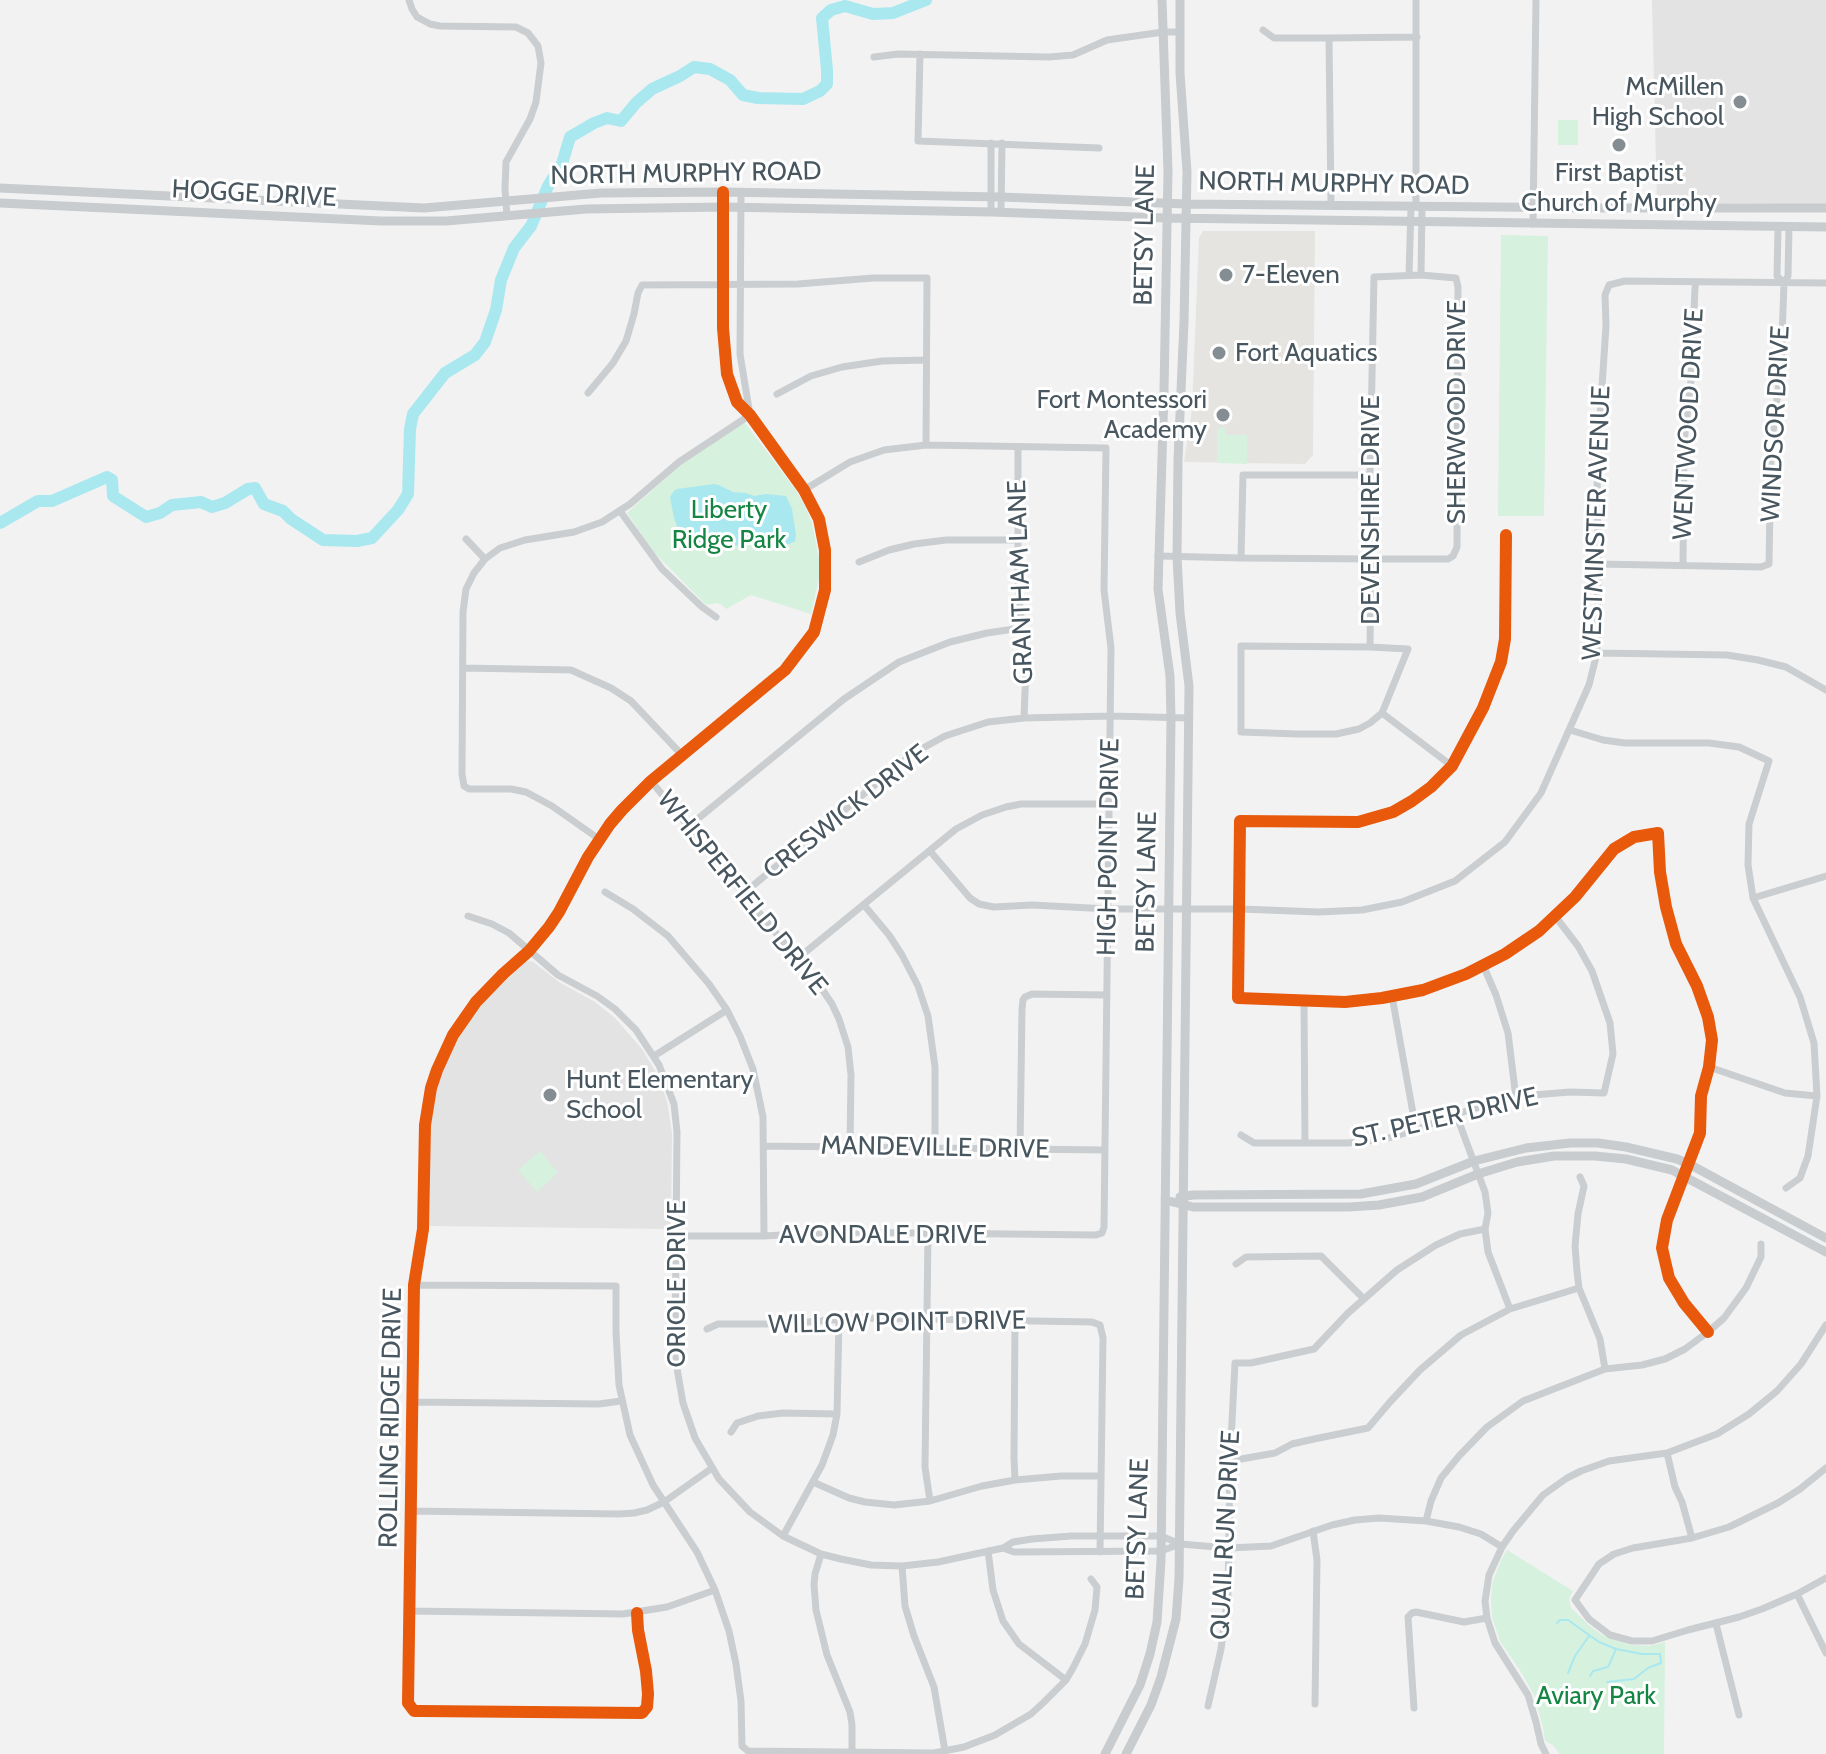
<!DOCTYPE html>
<html>
<head>
<meta charset="utf-8">
<style>
	body { margin:0 }
	canvas { display:block; background:#f2f2f2 }
</style>
</head>
<body>
<canvas width="1826" height="1754"></canvas>
<script>
const ctx = document.querySelector('canvas').getContext('2d');
ctx.lineJoin = 'round';
function fill(path, color) { ctx.fillStyle = color; ctx.fill(path, 'evenodd'); }
const toPath = rows => new Path2D(rows.map(r => 'M' + r).join(''));
function stroke(path, color, width, dash) { ctx.strokeStyle = color; ctx.lineWidth = width; ctx.lineCap = dash ? 'butt' : 'round'; ctx.setLineDash(dash || []); ctx.stroke(path); }
function drawText(font, color, halo, rows, align = 'center') {
  ctx.font = font + ' Cabin,sans-serif'; ctx.lineWidth = 6; ctx.setLineDash([]); ctx.textBaseline = 'middle'; ctx.strokeStyle = halo; ctx.fillStyle = color; for (const [text, x, y, turn = 0] of rows) {
    ctx.save(); ctx.translate(x, y); ctx.rotate((+turn || 0) * Math.PI / 180); ctx.textAlign = isNaN(turn) ? turn : align; if (halo) ctx.strokeText(text, 0, 0); ctx.fillText(text, 0, 0); ctx.restore();
  }
}
const commercial = toPath([
	[1203,231,1315,231,1313,455,1305,464,1184,462,1192,409,1199,238]
]);
const education = toPath([
	[1652,0,1826,0,1826,205,1737,203,1657,205],
	[532,961,559,982,595,1002,615,1018,642,1049,657,1074,667,1101,672,1133,671,1229,429,1226,430,1131,435,1096,444,1066,460,1034,486,999,526,962]
]);
const green = toPath([
	[1558,120,1578,120,1578,145,1558,145],
	[1501,235,1548,236,1544,516,1498,516],
	[745,423,795,489,805,506,812,523,819,558,819,578,811,614,751,595,726,609,722,605,716,603,706,605,652,550,627,513,683,463,707,445],
	[1217,428,1226,428,1226,435,1247,435,1247,464,1217,463],
	[540,1151,558,1173,537,1192,518,1170],
	[1507,1550,1573,1591,1569,1599,1571,1608,1592,1628,1604,1636,1630,1645,1649,1646,1665,1642,1664,1754,1559,1754,1554,1746,1545,1741,1543,1727,1534,1695,1521,1672,1500,1641,1492,1617,1491,1602,1492,1584,1501,1560]
]);
const water = toPath([
	[714,484,719,485,733,492,746,493,754,496,766,494,786,496,792,509,796,535,795,541,787,545,777,543,757,544,748,543,737,546,726,540,713,543,706,541,701,545,688,542,683,529,677,526,674,518,670,497,674,491,677,489]
]);
const stream = toPath([
	[1557,1623,1560,1620,1568,1620,1599,1642,1616,1649,1642,1654,1660,1654,1661,1663,1648,1668,1634,1679,1607,1682],
	[1568,1673,1575,1656,1589,1636],
	[1590,1676,1593,1671,1608,1667,1616,1649]
]);
const river = toPath([
	[0,523,38,501,52,501,107,477,112,480,113,496,146,517,160,513,172,505,201,502,212,507,225,503,248,489,255,488,264,504,283,511,291,519,323,540,357,541,372,538,398,510,408,494,410,429,413,414,445,373,475,355,485,342,496,310,501,280,514,248,531,226,548,186,562,164,570,137,594,123,607,118,621,121,636,103,652,89,680,76,694,67,710,69,730,80,743,95,758,98,803,99,820,91,827,84,827,70,822,18,831,10,845,6,873,14,893,13,926,0]
]);
const minor = toPath([
	[409,0,412,9,417,17,430,24,440,26,516,27,528,33,538,46,541,63,536,102,530,119,506,162,505,189,507,216],
	[1416,0,1416,207],
	[1263,30,1274,38,1329,38],
	[920,54,918,141,1099,148],
	[874,57,898,54,1049,57,1073,55,1107,40,1163,32,1180,32],
	[741,192,740,354,750,415],
	[1331,206,1329,38,1417,37],
	[991,212,991,143],
	[1001,212,1002,143],
	[1533,224,1536,0],
	[1778,228,1777,276,1784,283],
	[1409,275,1411,207],
	[1421,275,1422,207],
	[588,393,613,363,626,341,634,314,638,293,642,285,798,284,873,278,927,278,926,445],
	[777,394,811,376,842,367,882,361,926,360],
	[1018,447,1018,587,1026,666,1024,718],
	[620,511,662,569,702,607,716,617],
	[1506,535,1505,639,1501,662,1483,708,1452,766,1431,787,1412,801,1393,812,1358,822,1240,821,1238,998,1345,1002,1382,998,1423,990,1466,974,1505,954,1539,931,1575,897,1614,849,1634,837,1658,833,1660,872,1666,907,1676,944,1697,986,1708,1017,1712,1040,1709,1067,1701,1096,1700,1133,1667,1220,1662,1248,1669,1278,1684,1303,1708,1332],
	[466,539,485,559],
	[1158,556,1241,558,1371,559,1448,559,1453,556,1457,547,1458,287,1456,278,1421,275,1374,277,1370,475,1371,559,1370,647],
	[1241,558,1243,475,1370,475],
	[859,562,889,550,914,544,946,540,1018,540],
	[1598,564,1761,567,1769,564,1771,448,1781,366,1784,283,1788,276,1789,227],
	[1683,566,1684,442,1691,380,1695,288,1696,282],
	[1241,646,1370,647,1408,649,1382,713,1370,723,1359,729,1336,734,1297,734,1241,732,1241,646],
	[1597,653,1727,655,1758,660,1786,667,1826,690],
	[463,668,571,670,611,688,631,701,682,755],
	[1382,713,1452,766],
	[1570,730,1603,740,1625,743,1709,743,1739,747,1769,761,1749,824,1748,865,1753,898,1800,997,1814,1043,1817,1096,1808,1156,1800,1178,1786,1188],
	[651,781,822,989,832,1004,839,1019,848,1047,851,1075,850,1146],
	[689,826,844,699,899,662,950,642,987,633,1021,628],
	[599,839,552,806,526,792,511,789,469,789,464,786,462,774,463,612,466,589,474,573,485,559,500,548,525,540,574,532,602,522,630,504,679,462,750,415],
	[930,851,970,898,979,904,994,907,1032,905,1109,909,1241,909,1318,912,1362,910,1402,902,1455,881,1505,842,1541,793,1589,685,1597,653,1598,564,1597,462,1606,326,1605,295,1609,285,1625,281,1826,283],
	[605,892,633,909,668,936,709,984,727,1010,740,1036,753,1069,763,1117,764,1236],
	[744,893,912,754,945,736,988,722,1024,718,1111,716,1189,718],
	[1753,898,1826,876],
	[864,905,889,935,902,955,918,986,928,1016,935,1067,935,1147],
	[468,916,492,924,509,933,558,975,597,996,615,1009,636,1030,659,1065,674,1104,677,1132,675,1357,683,1403,695,1438,719,1479,750,1512,783,1536,821,1554,841,1559,871,1565,902,1566,938,1562,1003,1548,1013,1542,1032,1539,1071,1536,1161,1536,1180,1544,1229,1548,1271,1546,1332,1525,1355,1520,1379,1518,1426,1521,1459,1527,1481,1534,1502,1547],
	[797,959,956,829,982,815,1006,807,1021,804,1110,804],
	[1483,965,1496,995,1508,1033,1516,1098],
	[1392,996,1416,1130],
	[1304,1000,1305,1143],
	[654,1056,727,1010],
	[1709,1067,1785,1093,1817,1096],
	[1456,1114,1485,1192,1488,1213,1485,1229,1488,1252,1510,1309],
	[1241,1135,1254,1143,1348,1143,1385,1139,1416,1130,1456,1114,1497,1102,1533,1095,1570,1092,1604,1093,1613,1054,1610,1023,1592,971,1578,946,1555,916],
	[764,1146,1105,1150],
	[1020,1149,1022,1009,1023,1000,1025,997,1032,994,1107,995],
	[1580,1177,1584,1186,1578,1214,1575,1246,1577,1271,1579,1288,1600,1339,1605,1369],
	[928,1234,925,1467,930,1501],
	[676,1236,764,1236,833,1232,1096,1235,1102,1233,1104,1227,1111,648,1104,590,1106,448,926,445,884,450,850,462,804,490],
	[1236,1264,1246,1257,1321,1256,1363,1298],
	[414,1285,616,1286,616,1332,619,1385,630,1435,653,1485,697,1552,715,1590,729,1631,736,1664,741,1701,742,1746,748,1751,934,1753,964,1747,995,1735,1031,1714,1043,1703,1066,1680,1073,1668,1085,1644,1095,1610,1097,1587,1091,1579],
	[1015,1322,1014,1458,1015,1480],
	[707,1329,718,1324,780,1324,860,1318,1092,1322,1100,1325,1103,1338,1100,1552],
	[412,1402,599,1404,621,1401],
	[731,1432,737,1423,758,1416,783,1413,837,1414],
	[1667,1453,1675,1487,1682,1502,1692,1538],
	[1230,1461,1275,1453,1292,1444,1314,1439,1368,1428,1390,1402,1420,1370,1461,1335,1510,1309,1579,1288],
	[1826,1468,1800,1489,1778,1503,1729,1527,1692,1538,1633,1548,1614,1554,1599,1564,1575,1600,1589,1619,1610,1635,1632,1641,1652,1641,1688,1630,1739,1617,1762,1609,1797,1594,1826,1578],
	[813,1482,849,1498,865,1502,894,1505,930,1501,982,1486,1015,1480,1061,1476,1101,1476],
	[411,1511,619,1514,634,1513,647,1510,664,1502,712,1468],
	[1426,1521,1431,1501,1441,1478,1459,1456,1487,1427,1523,1401,1605,1369,1642,1365,1665,1359,1685,1349,1708,1332,1724,1318,1746,1288,1761,1257,1761,1244],
	[1313,1531,1317,1560,1315,1704],
	[783,1536,822,1465,833,1435,837,1414,839,1319],
	[1003,1548,1014,1552,1161,1551,1180,1544],
	[988,1551,993,1590,1003,1621,1019,1644,1066,1680],
	[821,1554,815,1574,814,1585,816,1610,827,1655,850,1712,852,1725,852,1752],
	[902,1566,905,1606,914,1636,934,1687,945,1751],
	[1797,1594,1826,1653],
	[409,1611,623,1614,667,1607,715,1590],
	[637,1613,638,1630,646,1671,648,1694,647,1707,642,1713,420,1711,414,1711,408,1703,414,1285,423,1229,425,1125,431,1088,437,1070,453,1035,476,1002,503,974,529,951,549,927,559,912,588,857,610,824,622,810,651,781,785,670,814,632,825,590,825,550,819,519,804,490,750,415,737,402,727,374,723,328,723,192],
	[1716,1624,1739,1715],
	[1208,1706,1221,1649,1228,1594,1230,1461,1235,1363,1251,1363,1314,1349,1348,1313,1397,1270,1436,1245,1460,1234,1485,1229],
	[1414,1708,1408,1617,1412,1613,1416,1612,1464,1622,1487,1618],
	[1546,1754,1541,1744,1536,1722,1528,1695,1495,1643,1487,1618,1485,1601,1489,1575,1502,1547,1513,1531,1543,1495,1567,1478,1581,1471,1609,1461,1667,1453,1717,1434,1749,1414,1777,1391,1801,1364,1826,1325]
]);
const major = toPath([
	[0,188,424,208,601,193,723,192,1001,197,1186,204,1598,208,1826,208],
	[0,203,381,221,446,221,586,209,723,207,991,212,1166,218,1826,227],
	[1180,1197,1193,1195,1361,1194,1416,1184,1474,1161,1526,1148,1570,1143,1598,1143,1626,1147,1677,1159,1689,1164,1826,1238],
	[1165,1200,1193,1207,1349,1207,1379,1205,1422,1197,1478,1174,1517,1162,1554,1156,1595,1156,1626,1159,1672,1170,1826,1252],
	[1105,1754,1140,1685,1150,1654,1157,1622,1161,1561,1171,718,1170,676,1158,589,1164,391,1168,171,1162,0],
	[1126,1754,1151,1705,1161,1677,1176,1619,1179,1579,1189,686,1180,613,1177,557,1178,460,1184,322,1187,172,1180,73,1180,0]
]);
const cycleway = toPath([
	[1506,535,1505,639,1501,662,1483,708,1452,766,1431,787,1412,801,1393,812,1358,822,1240,821,1238,998,1345,1002,1382,998,1423,990,1466,974,1505,954,1539,931,1575,897,1614,849,1634,837,1658,833,1660,872,1666,907,1676,944,1697,986,1708,1017,1712,1040,1709,1067,1701,1096,1700,1133,1667,1220,1662,1248,1669,1278,1684,1303,1708,1332],
	[637,1613,638,1630,646,1671,648,1694,647,1707,642,1713,420,1711,414,1711,408,1703,414,1285,423,1229,425,1125,431,1088,437,1070,453,1035,476,1002,503,974,529,951,549,927,559,912,588,857,610,824,622,810,651,781,785,670,814,632,825,590,825,550,819,519,804,490,750,415,737,402,727,374,723,328,723,192]
]);
const markers = [
	[1740,102,8,"#848d92"],
	[1619,145,8,"#848d92"],
	[1226,275,8,"#848d92"],
	[1219,353,8,"#848d92"],
	[1223,415,8,"#848d92"],
	[550,1095,8,"#848d92"]
];
const poiNames = [
	["McMillen",1724,87,"right"],
	["High School",1724,117,"right"],
	["First Baptist",1619,173,"center"],
	["Church of Murphy",1619,203,"center"],
	["7-Eleven",1242,275],
	["Fort Aquatics",1235,353],
	["Fort Montessori",1207,400,"right"],
	["Academy",1207,430,"right"],
	["Hunt Elementary",566,1080],
	["School",566,1110]
];
const streetNames = [
	["NORTH MURPHY ROAD",686,174,-1],
	["NORTH MURPHY ROAD",1334,184,1],
	["HOGGE DRIVE",254,194,3],
	["BETSY LANE",1145,235,-89],
	["SHERWOOD DRIVE",1457,412,-90],
	["WENTWOOD DRIVE",1689,424,-87],
	["WINDSOR DRIVE",1776,424,-87],
	["DEVENSHIRE DRIVE",1371,510,-90],
	["WESTMINSTER AVENUE",1597,523,-88],
	["GRANTHAM LANE",1021,582,-92],
	["CRESWICK DRIVE",846,812,-38],
	["HIGH POINT DRIVE",1109,847,-89],
	["BETSY LANE",1147,882,-89],
	["WHISPERFIELD DRIVE",742,893,51],
	["ST. PETER DRIVE",1445,1118,-13],
	["MANDEVILLE DRIVE",935,1148,1],
	["AVONDALE DRIVE",883,1235],
	["ORIOLE DRIVE",677,1284,-90],
	["WILLOW POINT DRIVE",897,1323,-1],
	["ROLLING RIDGE DRIVE",391,1418,-89],
	["BETSY LANE",1138,1529,-88],
	["QUAIL RUN DRIVE",1226,1535,-87]
];
const parkNames = [
	["Liberty",729,510],
	["Ridge Park",729,540],
	["Aviary Park",1596,1696]
];
fill(commercial, '#e6e4e0');
fill(education, '#e4e3e4');
fill(green, '#d6f1de');
fill(water, '#aae8f0');
stroke(stream, '#aae8f0', 2);
stroke(river, '#aae8f0', 12);
stroke(minor, '#cbced0', 7);
stroke(major, '#c8ccce', 9);
stroke(cycleway, '#e8590c', 12);
for (const [x, y, r, color] of markers) { const dot = new Path2D(); dot.arc(x, y, r, 0, 2 * Math.PI); ctx.fillStyle = color; ctx.fill(dot); stroke(dot, '#fff', 3); }
drawText('26px', '#48565f', '#fff', poiNames, 'left');
drawText('26px', '#48565f', '#fff', streetNames);
drawText('26px', '#158543', '#fff', parkNames);
</script>
</body>
</html>
